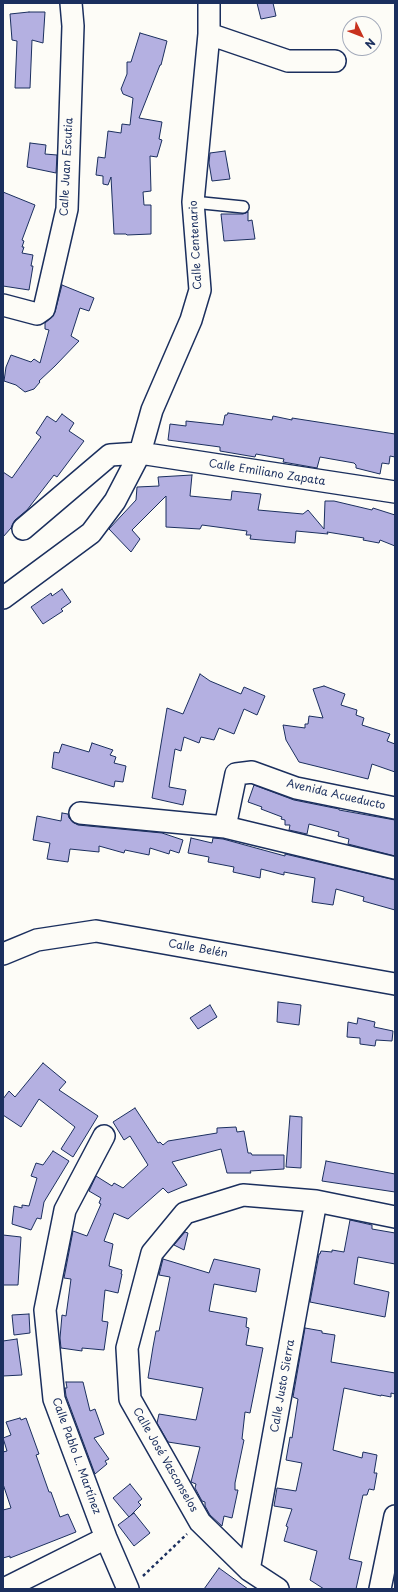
<!DOCTYPE html>
<html>
<head>
<meta charset="utf-8">
<style>
	body { margin:0 }
	#map { position:relative; width:398px; height:1592px; overflow:hidden; background:#fdfcf7; font-family:"Playpen Sans",sans-serif }
	canvas { display:block }
	.frame { position:absolute; inset:0; border:4px solid #1b2f5e; pointer-events:none }
	.north { position:absolute; left:342px; top:16px; width:40px; height:40px; box-sizing:border-box; background:#fdfcf7; border:1px solid #a3aaba; border-radius:50%; rotate:133deg; font-size:11px; font-weight:700; line-height:16px; text-align:center; color:#1b2f5e }
	.north::after { content:''; display:block; margin:auto; width:14px; height:18px; background:#c8321e; clip-path:polygon(50% 0,100% 100%,50% 72%,0 100%) }
</style>
</head>
<body>
<div id="map">
<canvas width="398" height="1592"></canvas>
<div class="frame"></div>
<div class="north">N</div>
</div>
<script>
const ctx = document.querySelector('canvas').getContext('2d');
ctx.lineJoin = 'round';
function fill(path, color) { ctx.fillStyle = color; ctx.fill(path, 'evenodd'); }
const toPath = rows => new Path2D(rows.map(r => 'M' + r).join(''));
function stroke(path, color, width, dash) { ctx.strokeStyle = color; ctx.lineWidth = width; ctx.lineCap = dash ? 'butt' : 'round'; ctx.setLineDash(dash || []); ctx.stroke(path); }
function drawText(font, color, halo, rows, align = 'center') {
  ctx.font = font + ' "Playpen Sans",sans-serif'; ctx.lineWidth = 3; ctx.setLineDash([]); ctx.textBaseline = 'middle'; ctx.strokeStyle = halo; ctx.fillStyle = color; for (const [text, x, y, turn = 0] of rows) {
    ctx.save(); ctx.translate(x, y); ctx.rotate((+turn || 0) * Math.PI / 180); ctx.textAlign = isNaN(turn) ? turn : align; if (halo) ctx.strokeText(text, 0, 0); ctx.fillText(text, 0, 0); ctx.restore();
  }
}
const building = toPath([
	[257,3,273,3,276,16,261,19,257,3],
	[29,12,45,12,43,43,32,40,30,88,15,88,17,41,12,40,10,14,29,12],
	[140,33,167,41,161,65,160,65,139,118,162,122,159,139,162,140,157,157,150,156,151,191,143,192,144,205,151,205,151,234,127,235,126,234,114,234,111,177,108,185,103,184,103,176,96,175,98,157,105,158,108,131,121,133,122,124,130,125,133,98,123,94,121,89,127,74,127,62,131,62,140,33],
	[30,143,46,145,45,154,57,155,56,173,27,167,30,143],
	[225,151,230,179,212,181,209,163,210,153,225,151],
	[3,192,35,205,22,240,24,241,22,247,24,247,22,253,33,255,31,266,33,266,29,290,3,286,3,192],
	[248,212,248,221,252,220,255,239,224,241,221,214,243,214,248,212],
	[62,285,94,298,89,311,80,308,71,336,79,341,55,366,39,381,40,382,34,389,25,392,16,385,4,381,6,367,11,355,31,362,34,359,40,363,49,330,45,329,45,323,51,318,55,312,62,285],
	[228,413,272,420,273,416,292,420,292,418,395,434,395,457,390,456,389,464,382,463,380,474,356,468,356,465,354,463,320,457,317,468,283,462,284,459,256,454,255,457,220,451,220,447,168,440,170,424,186,426,186,421,223,425,225,415,227,415,228,413],
	[62,414,74,423,69,431,84,441,57,477,54,475,27,510,15,520,11,528,3,537,3,472,12,478,41,437,36,433,47,416,56,422,62,414],
	[192,475,190,496,231,500,232,491,261,494,258,510,303,514,308,510,324,529,325,501,334,501,372,510,373,508,395,515,395,546,380,540,379,543,363,540,364,538,327,532,328,534,296,531,295,543,250,539,251,535,246,535,247,531,202,525,200,529,166,527,166,496,132,530,140,539,131,552,109,529,136,500,137,487,159,486,158,477,192,475],
	[62,589,71,602,61,609,63,611,43,624,31,607,51,593,52,596,62,589],
	[200,674,210,681,241,694,244,687,265,696,257,715,244,709,234,734,219,728,214,740,201,737,199,743,184,737,181,751,175,749,169,787,186,790,183,805,152,798,167,708,183,714,200,674],
	[324,686,345,694,341,705,357,710,356,715,364,718,362,725,390,734,387,741,395,744,395,772,372,764,368,779,299,762,286,740,283,725,305,728,305,724,308,724,309,716,323,718,313,689,324,686],
	[92,743,113,750,110,755,116,757,114,763,126,766,123,782,115,781,114,787,52,768,54,752,59,753,62,744,89,752,92,743],
	[254,785,294,800,339,809,339,810,395,820,395,856,348,844,349,839,338,836,339,832,309,824,307,834,289,830,290,825,285,825,285,820,281,819,282,817,261,809,262,807,248,802,254,785],
	[62,813,68,814,69,818,73,822,78,825,162,833,183,840,179,853,170,850,169,854,150,848,149,855,125,850,124,853,99,846,99,852,70,849,68,862,47,859,50,843,33,840,37,816,61,821,62,813],
	[191,838,212,843,213,838,223,839,285,856,285,854,395,880,395,910,363,901,364,897,336,889,333,905,312,902,315,878,284,872,284,875,261,869,260,878,233,872,234,867,208,862,209,857,188,853,191,838],
	[278,1002,301,1005,299,1025,277,1022,278,1002],
	[210,1005,217,1017,198,1029,190,1018,210,1005],
	[358,1018,375,1022,374,1027,393,1031,392,1041,376,1040,375,1046,360,1044,360,1038,347,1037,348,1022,357,1024,358,1018],
	[43,1063,66,1082,59,1090,98,1116,73,1157,61,1149,75,1127,39,1099,21,1127,3,1115,3,1099,9,1091,15,1097,43,1063],
	[135,1108,158,1143,160,1142,163,1145,168,1141,217,1133,217,1128,236,1127,237,1132,244,1131,248,1153,251,1153,252,1155,284,1155,284,1169,250,1171,251,1173,227,1173,221,1149,172,1162,187,1185,168,1193,163,1188,128,1219,114,1213,104,1241,113,1244,109,1266,122,1270,121,1274,122,1274,118,1293,105,1290,102,1321,108,1322,104,1350,82,1348,82,1351,61,1348,60,1338,62,1315,66,1316,71,1279,64,1278,73,1231,87,1236,101,1204,99,1203,101,1198,89,1191,96,1176,112,1186,114,1183,123,1188,148,1165,130,1136,124,1140,113,1122,135,1108],
	[290,1116,302,1117,301,1168,286,1167,290,1116],
	[53,1151,69,1161,44,1202,41,1219,37,1218,31,1230,12,1224,14,1206,22,1208,22,1205,29,1206,37,1178,31,1176,36,1163,43,1165,53,1151],
	[326,1161,395,1174,395,1192,322,1181,326,1161],
	[350,1220,372,1225,372,1229,395,1233,395,1264,358,1257,354,1284,389,1292,385,1317,310,1302,319,1254,320,1254,321,1251,332,1252,332,1250,344,1252,350,1220],
	[185,1232,188,1233,184,1250,174,1245,185,1232],
	[3,1235,21,1237,18,1285,3,1285,3,1235],
	[163,1259,209,1273,214,1259,260,1269,256,1292,214,1284,209,1311,247,1318,246,1327,249,1328,246,1345,263,1348,250,1413,245,1412,242,1439,244,1440,235,1483,235,1490,238,1490,232,1518,224,1516,222,1526,210,1515,205,1506,205,1502,202,1501,195,1488,196,1484,191,1482,200,1447,168,1442,157,1423,159,1414,196,1420,203,1388,148,1378,153,1347,156,1331,159,1331,170,1277,159,1275,163,1259],
	[29,1314,30,1333,14,1335,12,1315,29,1314],
	[305,1328,322,1331,322,1333,335,1335,331,1362,395,1373,395,1394,391,1393,391,1397,381,1395,381,1396,344,1388,333,1450,362,1458,363,1452,377,1455,374,1473,377,1473,374,1490,369,1489,367,1495,363,1495,349,1559,362,1562,356,1589,324,1589,310,1580,317,1551,284,1541,288,1527,286,1526,292,1509,274,1506,277,1488,296,1491,302,1463,286,1460,290,1437,292,1438,298,1399,293,1397,305,1328],
	[17,1339,22,1375,3,1376,3,1341,17,1339],
	[66,1382,83,1382,90,1411,95,1409,104,1434,94,1438,109,1459,105,1461,107,1464,95,1474,66,1396,65,1388,67,1388,66,1382],
	[20,1418,21,1420,26,1418,39,1454,36,1455,49,1492,51,1492,60,1517,68,1514,76,1532,10,1558,10,1556,3,1558,3,1510,11,1508,3,1484,3,1452,7,1451,3,1438,11,1435,6,1422,20,1418],
	[130,1484,142,1499,138,1502,141,1505,129,1517,113,1498,130,1484],
	[134,1513,150,1533,134,1546,118,1525,134,1513],
	[219,1568,248,1589,204,1589,219,1568]
]);
const path = toPath([
	[143,1576,187,1534]
]);
const lane = toPath([
	[193,202,243,207]
]);
const street = toPath([
	[209,34,288,61,335,61],
	[3,305,37,314,44,309,67,209,73,26,71,3],
	[23,529,110,455,140,453,395,492],
	[3,598,91,533,115,501,140,453,152,410,191,320,200,290,193,202,209,34,209,3],
	[80,813,225,827,395,868],
	[225,827,236,774,252,772,296,788,395,808],
	[3,954,37,940,96,931,395,984],
	[104,1136,65,1210,45,1310,54,1399,106,1538,128,1589],
	[249,1570,316,1201],
	[4,1589,106,1538],
	[278,1589,249,1570,200,1522,130,1399,127,1348,152,1253,185,1213,243,1195,316,1201,395,1217],
	[380,1589,395,1516]
]);
const streetNames = [
	["Calle Juan Escutia",67,167,-87],
	["Calle Centenario",196,245,-93],
	["Calle Emiliano Zapata",267,473,9],
	["Avenida Acueducto",336,795,13],
	["Calle Belén",198,949,10],
	["Calle Justo Sierra",283,1386,-80],
	["Calle Pablo L. Martínez",76,1456,70],
	["Calle José Vasconselos",165,1460,60]
];
fill(building, '#b4b0e1');
stroke(building, '#1b2f5e', 1);
stroke(lane, '#1b2f5e', 14);
stroke(street, '#1b2f5e', 24);
stroke(path, '#1b2f5e', 2.5, [3, 3]);
stroke(lane, '#fdfcf7', 11);
stroke(street, '#fdfcf7', 21);
drawText('11px', '#1b2f5e', '#fdfcf7', streetNames);
</script>
</body>
</html>
